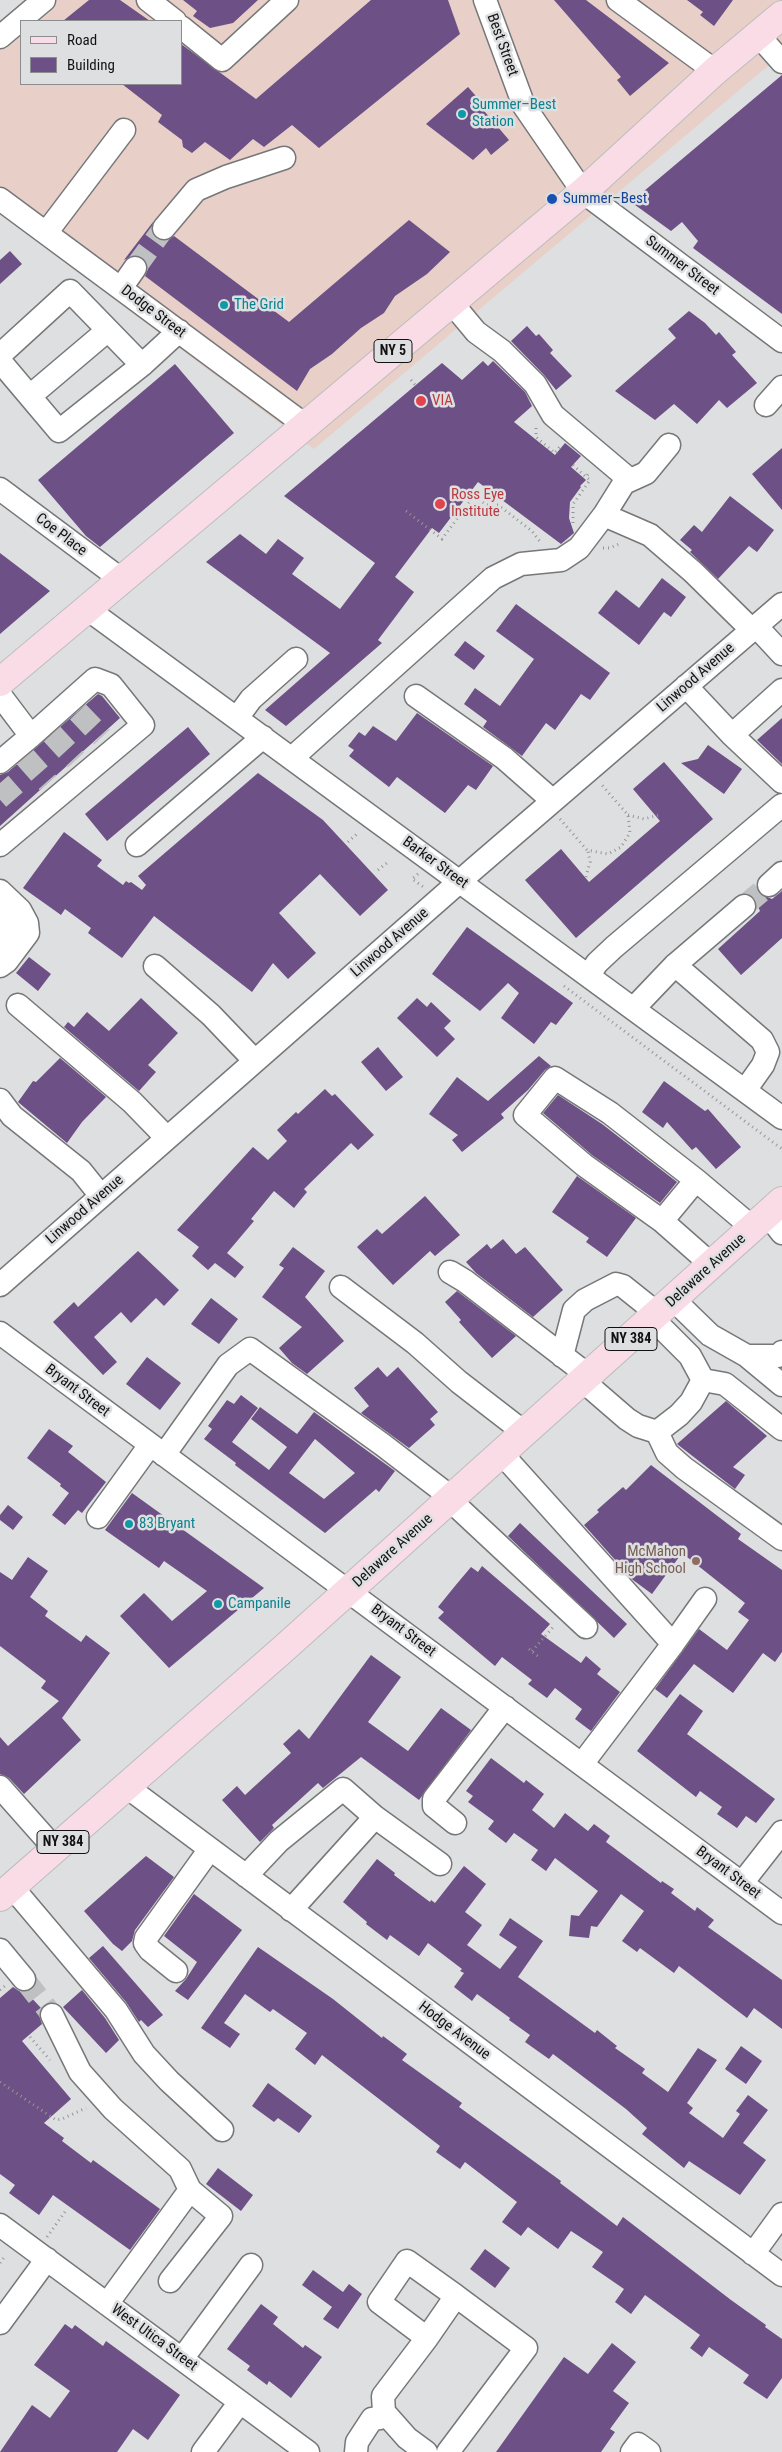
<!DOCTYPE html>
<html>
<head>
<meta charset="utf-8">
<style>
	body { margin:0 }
	#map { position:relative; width:782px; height:2452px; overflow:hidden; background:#dedfe0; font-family:"Roboto Condensed",sans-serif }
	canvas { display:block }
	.legend { position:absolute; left:20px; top:20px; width:162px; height:65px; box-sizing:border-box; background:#dedfe0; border:1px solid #8c8d8e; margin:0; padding:6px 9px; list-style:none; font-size:15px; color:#121213 }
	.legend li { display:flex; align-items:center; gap:10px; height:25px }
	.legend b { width:25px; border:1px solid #8c8d8e }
</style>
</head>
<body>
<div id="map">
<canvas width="782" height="2452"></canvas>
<ul class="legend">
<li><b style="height:6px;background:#fadce6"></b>Road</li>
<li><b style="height:14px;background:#6d5085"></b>Building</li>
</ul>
</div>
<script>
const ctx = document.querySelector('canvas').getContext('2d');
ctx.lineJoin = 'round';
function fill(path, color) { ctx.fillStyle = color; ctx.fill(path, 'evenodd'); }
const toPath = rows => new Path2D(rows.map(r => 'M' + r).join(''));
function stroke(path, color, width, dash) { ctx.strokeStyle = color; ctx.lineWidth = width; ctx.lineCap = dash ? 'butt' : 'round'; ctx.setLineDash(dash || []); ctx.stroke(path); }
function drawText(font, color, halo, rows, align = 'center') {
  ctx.font = font + ' "Roboto Condensed",sans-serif'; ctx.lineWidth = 5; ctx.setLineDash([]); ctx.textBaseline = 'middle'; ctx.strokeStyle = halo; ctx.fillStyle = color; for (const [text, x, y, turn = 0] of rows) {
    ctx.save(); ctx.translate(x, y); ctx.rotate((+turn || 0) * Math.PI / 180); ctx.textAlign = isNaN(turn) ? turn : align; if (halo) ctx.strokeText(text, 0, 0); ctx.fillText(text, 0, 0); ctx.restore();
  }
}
const commercial = toPath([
	[33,0,782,0,782,54,314,449,0,214,0,28],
	[21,21,181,21,181,84,21,84]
]);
const building = toPath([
	[89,0,120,0,150,21,63,21],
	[183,0,258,0,233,23,210,28,193,16,197,11],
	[371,0,448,0,460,34,319,148,292,125,264,147,253,139,230,160,205,142,192,153,183,147,182,140,158,122,162,115,122,84,181,84,181,44,256,99],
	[554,0,586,0,669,63,630,96,617,80,621,77],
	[687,0,733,0,714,26,700,15,703,12],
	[782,75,782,314,693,248,698,241,682,222,671,231,631,202],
	[468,87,482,103,479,105,509,140,491,155,486,148,473,160,426,124],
	[409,220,450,252,427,274,395,296,384,313,361,328,332,354,310,369,297,391,145,276,148,269,143,258,136,255,124,260,153,222,152,232,156,238,168,240,174,236,289,322],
	[10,251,22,264,0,284,0,260],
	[689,311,705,323,716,335,719,332,736,352,732,355,757,383,727,408,719,400,697,424,674,404,655,420,615,391,676,338,668,329],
	[527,326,536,336,539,334,553,350,550,353,572,376,556,390,544,375,511,341],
	[483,361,488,366,493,361,525,392,532,406,514,422,555,455,565,443,581,456,571,467,586,480,580,486,581,487,570,502,569,518,574,533,561,544,478,482,439,533,432,528,395,577,414,592,378,640,382,643,286,726,265,710,330,653,206,562,240,534,266,554,278,539,304,558,292,574,340,609,375,563,284,496,442,363,462,380],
	[175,364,234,433,100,547,86,536,38,480],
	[782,448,782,510,752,474],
	[730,496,774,530,757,552,749,546,718,579,690,552,692,550,680,540,694,525,702,532],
	[0,553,50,591,0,634],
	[662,578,686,597,671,617,664,612,639,645,598,613,616,590,639,608],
	[516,604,610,673,590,700,581,694,555,730,546,723,522,756,483,727,487,721,464,704,475,688,500,706,534,659,496,631],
	[465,641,485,656,474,670,454,655],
	[98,694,102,696,120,718,0,826,0,775,8,772],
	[417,713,493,766,476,790,468,785,445,813,397,777,389,787,349,756,354,750,348,746,359,732,365,736,373,726,396,741],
	[782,718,782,764,757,740],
	[188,727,210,754,107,841,85,814],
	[708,745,742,769,724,794,681,763,698,759],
	[664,762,713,819,576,938,525,880,561,849,589,882,660,821,633,789],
	[258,773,323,820,388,890,360,916,320,874,279,913,316,953,288,979,273,963,252,992,154,916,122,958,88,933,91,928,65,909,61,915,23,888,64,832,102,860,97,866,123,885,126,881,129,883,131,882,142,890,146,885,138,876],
	[757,889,760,894,772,899,782,891,782,938,741,975,718,949,760,911,754,898,750,895],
	[467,927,573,1003,556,1025,551,1022,534,1044,501,1018,519,993,508,983,480,1011,432,974],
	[29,957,51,974,38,991,16,973],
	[141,998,178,1033,148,1065,156,1072,139,1091,64,1027,68,1022,74,1027,87,1012,109,1031],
	[417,998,427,1007,431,1002,451,1021,444,1028,455,1039,437,1057,397,1018],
	[378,1047,403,1077,386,1091,361,1062],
	[539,1056,551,1066,545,1070,528,1090,501,1114,504,1118,462,1152,452,1140,458,1135,429,1114,457,1077,488,1101],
	[60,1058,106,1097,82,1122,67,1143,18,1102,33,1081,36,1082],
	[664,1081,705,1111,708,1109,741,1147,716,1169,696,1147,692,1150,667,1122,663,1128,642,1112],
	[325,1089,332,1096,335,1094,374,1135,358,1150,351,1143,304,1189,307,1192,294,1208,274,1191,251,1219,254,1221,227,1253,244,1267,235,1278,215,1263,208,1270,192,1256,199,1247,177,1230,253,1147,268,1160,287,1141,277,1130,296,1112,298,1114],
	[558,1095,602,1124,677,1182,660,1203,592,1155,543,1113],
	[577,1176,636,1218,607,1257,586,1242,589,1238,552,1212],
	[425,1196,460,1235,435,1256,430,1251,393,1285,357,1247,377,1229,382,1234],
	[503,1239,516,1254,525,1247,563,1290,533,1317,476,1273,466,1262,487,1244,491,1249],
	[293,1247,325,1271,305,1297,344,1341,307,1374,292,1363,279,1348,302,1327,262,1297,284,1268,279,1265],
	[138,1251,179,1290,164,1306,156,1298,131,1323,121,1312,94,1337,117,1362,103,1375,53,1322,74,1302,78,1307],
	[457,1291,516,1336,492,1358,459,1322,461,1320,445,1302],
	[211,1298,238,1319,219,1344,191,1324],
	[147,1357,181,1383,160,1410,126,1384],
	[378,1367,387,1377,398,1367,438,1412,430,1419,435,1425,409,1448,361,1413,369,1406,354,1388],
	[241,1395,258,1408,232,1442,269,1470,287,1447,251,1419,260,1407,297,1434,314,1412,395,1471,379,1492,376,1489,325,1533,235,1465,236,1463,204,1439,212,1429,208,1426,227,1400,234,1404],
	[315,1439,355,1473,324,1499,289,1473],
	[726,1401,767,1436,733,1467,745,1475,735,1489,677,1444],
	[49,1429,73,1446,68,1452,106,1482,82,1513,78,1510,65,1525,52,1515,69,1493,60,1486,61,1484,27,1458],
	[651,1465,741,1534,738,1539,782,1570,782,1652,775,1662,763,1653,733,1693,694,1664,667,1698,655,1689,699,1629,727,1650,749,1620,738,1612,745,1603,682,1553,652,1594,633,1580,584,1525,599,1512,597,1510,623,1487,626,1490],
	[132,1493,264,1588,169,1668,120,1616,144,1593,172,1621,207,1591,164,1561,159,1568,105,1530],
	[8,1505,23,1517,13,1530,0,1520,0,1515],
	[520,1523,627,1624,614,1638,508,1536],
	[28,1557,48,1571,30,1597,48,1611,45,1616,81,1642,86,1635,110,1653,62,1718,81,1740,24,1794,9,1778,0,1774,0,1737,8,1746,59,1701,41,1688,46,1681,0,1646,0,1572,12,1580],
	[482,1566,550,1624,541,1634,581,1663,586,1656,601,1669,597,1674,620,1692,591,1731,575,1719,582,1709,555,1688,547,1698,528,1684,532,1680,502,1657,495,1666,438,1618,444,1612,438,1607,455,1586,471,1567,478,1572],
	[371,1655,401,1677,368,1722,408,1751,441,1708,471,1730,419,1800,361,1757,323,1788,318,1783,272,1825,274,1828,260,1842,222,1800,237,1786,245,1795,291,1753,283,1744,299,1729,309,1739],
	[680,1694,703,1711,687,1734,775,1799,756,1823,746,1816,737,1828,717,1814,722,1807,700,1791,696,1797,637,1751],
	[491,1758,524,1783,526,1780,544,1794,532,1810,554,1828,565,1813,588,1831,594,1824,610,1836,606,1842,661,1883,662,1881,674,1889,671,1893,695,1911,697,1907,714,1920,708,1927,782,1980,782,2029,754,2008,747,2018,679,1966,674,1973,640,1948,637,1952,622,1941,644,1911,621,1894,597,1927,591,1926,589,1938,569,1936,571,1915,579,1916,598,1891,555,1858,546,1871,531,1860,538,1850,514,1833,506,1843,488,1829,494,1821,468,1802,473,1796,466,1791],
	[146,1856,174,1877,135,1930,132,1941,122,1951,113,1944,84,1911],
	[377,1859,395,1873,394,1875,430,1902,431,1900,435,1903,464,1866,486,1884,465,1912,482,1925,467,1945,500,1969,517,1947,499,1935,510,1918,543,1941,518,1977,595,2033,597,2030,617,2046,615,2048,645,2069,642,2073,668,2092,698,2048,717,2060,687,2103,693,2108,689,2113,723,2138,740,2114,736,2111,748,2095,768,2110,743,2143,766,2160,740,2195,689,2161,684,2168,642,2134,647,2128,626,2109,553,2054,549,2059,525,2042,530,2035,509,2020,510,2018,477,1994,472,2001,454,1987,464,1973,460,1971,462,1969,428,1943,419,1956,390,1935,387,1940,366,1924,367,1922,343,1902],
	[194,1894,242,1930,188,2000,175,1991,186,1979,197,1962,164,1936],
	[103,1946,163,2015,148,2027,141,2020,139,2022,126,2002,89,1958],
	[258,1947,333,1999,382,2038,383,2036,407,2054,402,2060,462,2103,459,2107,561,2181,560,2183,617,2226,623,2217,731,2300,766,2325,765,2327,782,2339,782,2378,767,2399,743,2383,749,2375,709,2347,702,2357,690,2348,700,2335,645,2295,631,2314,615,2302,624,2289,592,2267,603,2252,571,2231,558,2249,528,2227,521,2236,502,2222,517,2202,465,2162,460,2169,436,2152,440,2146,322,2055,315,2065,295,2049,307,2033,273,2009,270,2012,245,1994,224,2023,240,2034,230,2048,201,2028],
	[13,1987,19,1991,26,1992,41,2008,39,2015,42,2024,22,2041,71,2099,44,2123,64,2138,62,2141,91,2163,93,2160,160,2209,130,2250,53,2195,39,2215,9,2193,15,2185,0,2174,0,1998],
	[82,1990,105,2018,119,2040,106,2053,63,2007],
	[741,2046,762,2061,746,2084,725,2069],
	[268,2083,312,2116,299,2133,278,2118,274,2122,252,2106],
	[218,2168,253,2195,241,2211,206,2184],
	[485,2249,510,2268,495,2288,470,2269],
	[313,2270,343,2292,349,2284,362,2294,338,2329,323,2319,332,2307,302,2285],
	[261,2304,278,2317,273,2324,303,2348,305,2345,322,2357,291,2398,269,2381,267,2385,247,2370,250,2366,227,2349],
	[65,2324,72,2329,75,2325,103,2346,106,2341,180,2395,148,2440,133,2429,117,2452,0,2452,32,2405,50,2418,70,2391,34,2365],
	[612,2343,636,2362,613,2391,629,2403,610,2429,615,2432,601,2452,496,2452,564,2357,588,2374]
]);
const minorTunnel = toPath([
	[135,268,164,228],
	[78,712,102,737],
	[52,734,76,760],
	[25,757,48,783],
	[0,783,21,807],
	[744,906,769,885],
	[24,1979,52,2015]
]);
const path = toPath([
	[411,380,415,385],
	[536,428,536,437,555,453,561,445],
	[573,465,586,477,590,471],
	[406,511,442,539,474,496,487,505,498,505,532,531,541,543],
	[456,512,460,515],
	[573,523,573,504,590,480,586,477],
	[603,548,610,548,621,543],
	[628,815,644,819,659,815],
	[560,819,587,850,608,854,621,847,630,833,628,815,601,784],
	[348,842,358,833],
	[378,870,388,862],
	[418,874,412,879,425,888],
	[586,877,590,862,588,851],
	[564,986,782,1149],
	[529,1649,539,1657],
	[532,1651,555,1625],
	[0,1990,5,1986],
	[30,2037,50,2060],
	[0,2082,56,2120,62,2119,86,2108],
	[47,2237,67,2209],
	[0,2263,5,2256]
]);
const minor = toPath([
	[148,0,175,21],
	[485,0,524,106,583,192,782,341],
	[618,0,715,71],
	[181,27,222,60,287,0],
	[758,35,782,62],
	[0,37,44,0],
	[0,199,305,425],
	[164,228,196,190,226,177,284,158],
	[46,233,124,130],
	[121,288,135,268],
	[451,302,476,332,502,351,535,384,553,415,630,480],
	[0,355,70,291,142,365],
	[0,361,59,431,142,365,179,331],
	[30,396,108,330],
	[766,405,782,387],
	[669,445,646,473,624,483,604,515,650,535,693,572,752,630],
	[0,489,122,580],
	[86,608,782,1118],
	[756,626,782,654],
	[686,686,732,735,782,690],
	[0,695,31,736,0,762],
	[416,696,504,758,553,801],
	[237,718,251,699,296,659],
	[732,735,782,782],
	[292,758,493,578,521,564,561,560,579,548,604,515],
	[0,845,143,725,111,685,95,679,31,736],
	[137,845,263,737],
	[769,885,782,873],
	[0,891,20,910,27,923,28,933,7,961,0,966],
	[0,904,9,917,10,931,0,952],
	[675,965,762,1040,768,1052,763,1065,746,1089],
	[155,966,211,1015,255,1061],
	[589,975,597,963,614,947,782,805],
	[18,1005,132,1102,167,1138],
	[634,1008,675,965,744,906],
	[0,1100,12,1116,81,1171,101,1196],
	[767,1214,782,1233],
	[662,1221,584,1165,525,1115,555,1078,610,1113,696,1180],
	[712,1265,662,1221,696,1180,753,1228],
	[450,1272,465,1281,589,1376],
	[0,1285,475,868,782,604],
	[341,1287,415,1343,459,1382,525,1433],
	[674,1300,710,1335,747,1356,782,1385],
	[653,1319,690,1356,703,1380,725,1384,782,1429],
	[0,1333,782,1913],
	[562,1356,574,1310,585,1300,616,1284,623,1286,658,1314],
	[747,1356,778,1356,782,1352],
	[583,1381,627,1419,638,1426,657,1432,667,1453,684,1468,782,1539],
	[657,1432,679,1415,691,1402,703,1380],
	[502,1454,673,1644,582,1764],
	[164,1455,228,1365,250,1349,383,1445,452,1498],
	[450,1500,586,1627],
	[98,1517,150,1445],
	[673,1644,705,1599],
	[0,1787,55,1849],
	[127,1787,782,2275],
	[455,1823,434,1806,434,1799,505,1707],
	[246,1876,279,1841,343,1789,375,1817,440,1864],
	[742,1883,782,1832],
	[12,1887,116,2010,144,2054,169,2081,222,2130],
	[291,1910,375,1817],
	[0,1950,24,1979],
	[176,1971,150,1950,145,1943,146,1938,210,1849],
	[52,2015,80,2072,113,2109,180,2169,190,2190],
	[0,2225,308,2452],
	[753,2254,782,2214],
	[107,2304,190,2190,221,2216,170,2281],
	[0,2323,47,2259],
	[427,2338,456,2296,526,2348,448,2452],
	[182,2359,251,2265],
	[203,2452,240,2402],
	[356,2452,357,2442,372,2419,380,2418,384,2412],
	[426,2452,407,2438,384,2412,383,2396,427,2338,379,2302,407,2261,456,2296],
	[632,2452,638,2444,649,2452]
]);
const major = toPath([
	[0,682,583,192,715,71,782,15],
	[0,1897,281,1651,782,1201]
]);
const markers = [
	[462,114,5,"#0f9aa8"],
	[552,199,6,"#1a4fb4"],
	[224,305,5,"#0f9aa8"],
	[421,401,6,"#e0444e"],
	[440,504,6,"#e0444e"],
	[129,1524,5,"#0f9aa8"],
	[696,1561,5,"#8d6e63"],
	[218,1604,5,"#0f9aa8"]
];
const shields = [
	[393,351,38],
	[631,1339,52],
	[63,1842,52]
];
const shieldNames = [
	["NY 5",393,351],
	["NY 384",631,1339],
	["NY 384",63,1842]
];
const streetNames = [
	["Best Street",502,45,70],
	["Summer Street",682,266,37],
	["Dodge Street",153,312,37],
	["Coe Place",61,535,37],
	["Linwood Avenue",696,678,-41],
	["Barker Street",435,863,36],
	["Linwood Avenue",390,943,-41],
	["Linwood Avenue",85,1210,-41],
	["Delaware Avenue",706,1271,-42],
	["Bryant Street",77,1391,37],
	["Delaware Avenue",393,1551,-42],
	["Bryant Street",403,1631,37],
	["Bryant Street",728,1873,37],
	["Hodge Avenue",454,2031,37],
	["West Utica Street",154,2338,36]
];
const cultureNames = [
	["Summer–Best",472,105],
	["Station",472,122],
	["The Grid",234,305],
	["83 Bryant",139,1524],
	["Campanile",228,1604]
];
const transitNames = [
	["Summer–Best",563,199]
];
const healthNames = [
	["VIA",432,401],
	["Ross Eye",451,495],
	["Institute",451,512]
];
const educationNames = [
	["McMahon",686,1552],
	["High School",686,1569]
];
fill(commercial, '#e8cfc7');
fill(building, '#6d5085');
stroke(minorTunnel, '#bfc0c1', 22, [22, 11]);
stroke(minor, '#767778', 25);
stroke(major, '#bdbdbd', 30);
stroke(path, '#959596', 3, [1, 4]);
stroke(minor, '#fff', 22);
stroke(major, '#fadce6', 28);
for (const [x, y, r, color] of markers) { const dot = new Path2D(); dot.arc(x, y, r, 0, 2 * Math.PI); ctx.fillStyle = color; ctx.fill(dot); stroke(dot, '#dedfe0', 2); }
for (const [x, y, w] of shields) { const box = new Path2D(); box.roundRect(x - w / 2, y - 11.5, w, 23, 4); ctx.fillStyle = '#dedfe0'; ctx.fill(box); stroke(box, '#121213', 1); }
drawText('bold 14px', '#121213', null, shieldNames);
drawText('15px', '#121213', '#dedfe0', streetNames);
drawText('15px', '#0d838f', '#dedfe0', cultureNames, 'left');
drawText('15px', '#164399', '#dedfe0', transitNames, 'left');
drawText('15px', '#be3a42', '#dedfe0', healthNames, 'left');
drawText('15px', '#785e54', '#dedfe0', educationNames, 'right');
</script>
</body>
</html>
